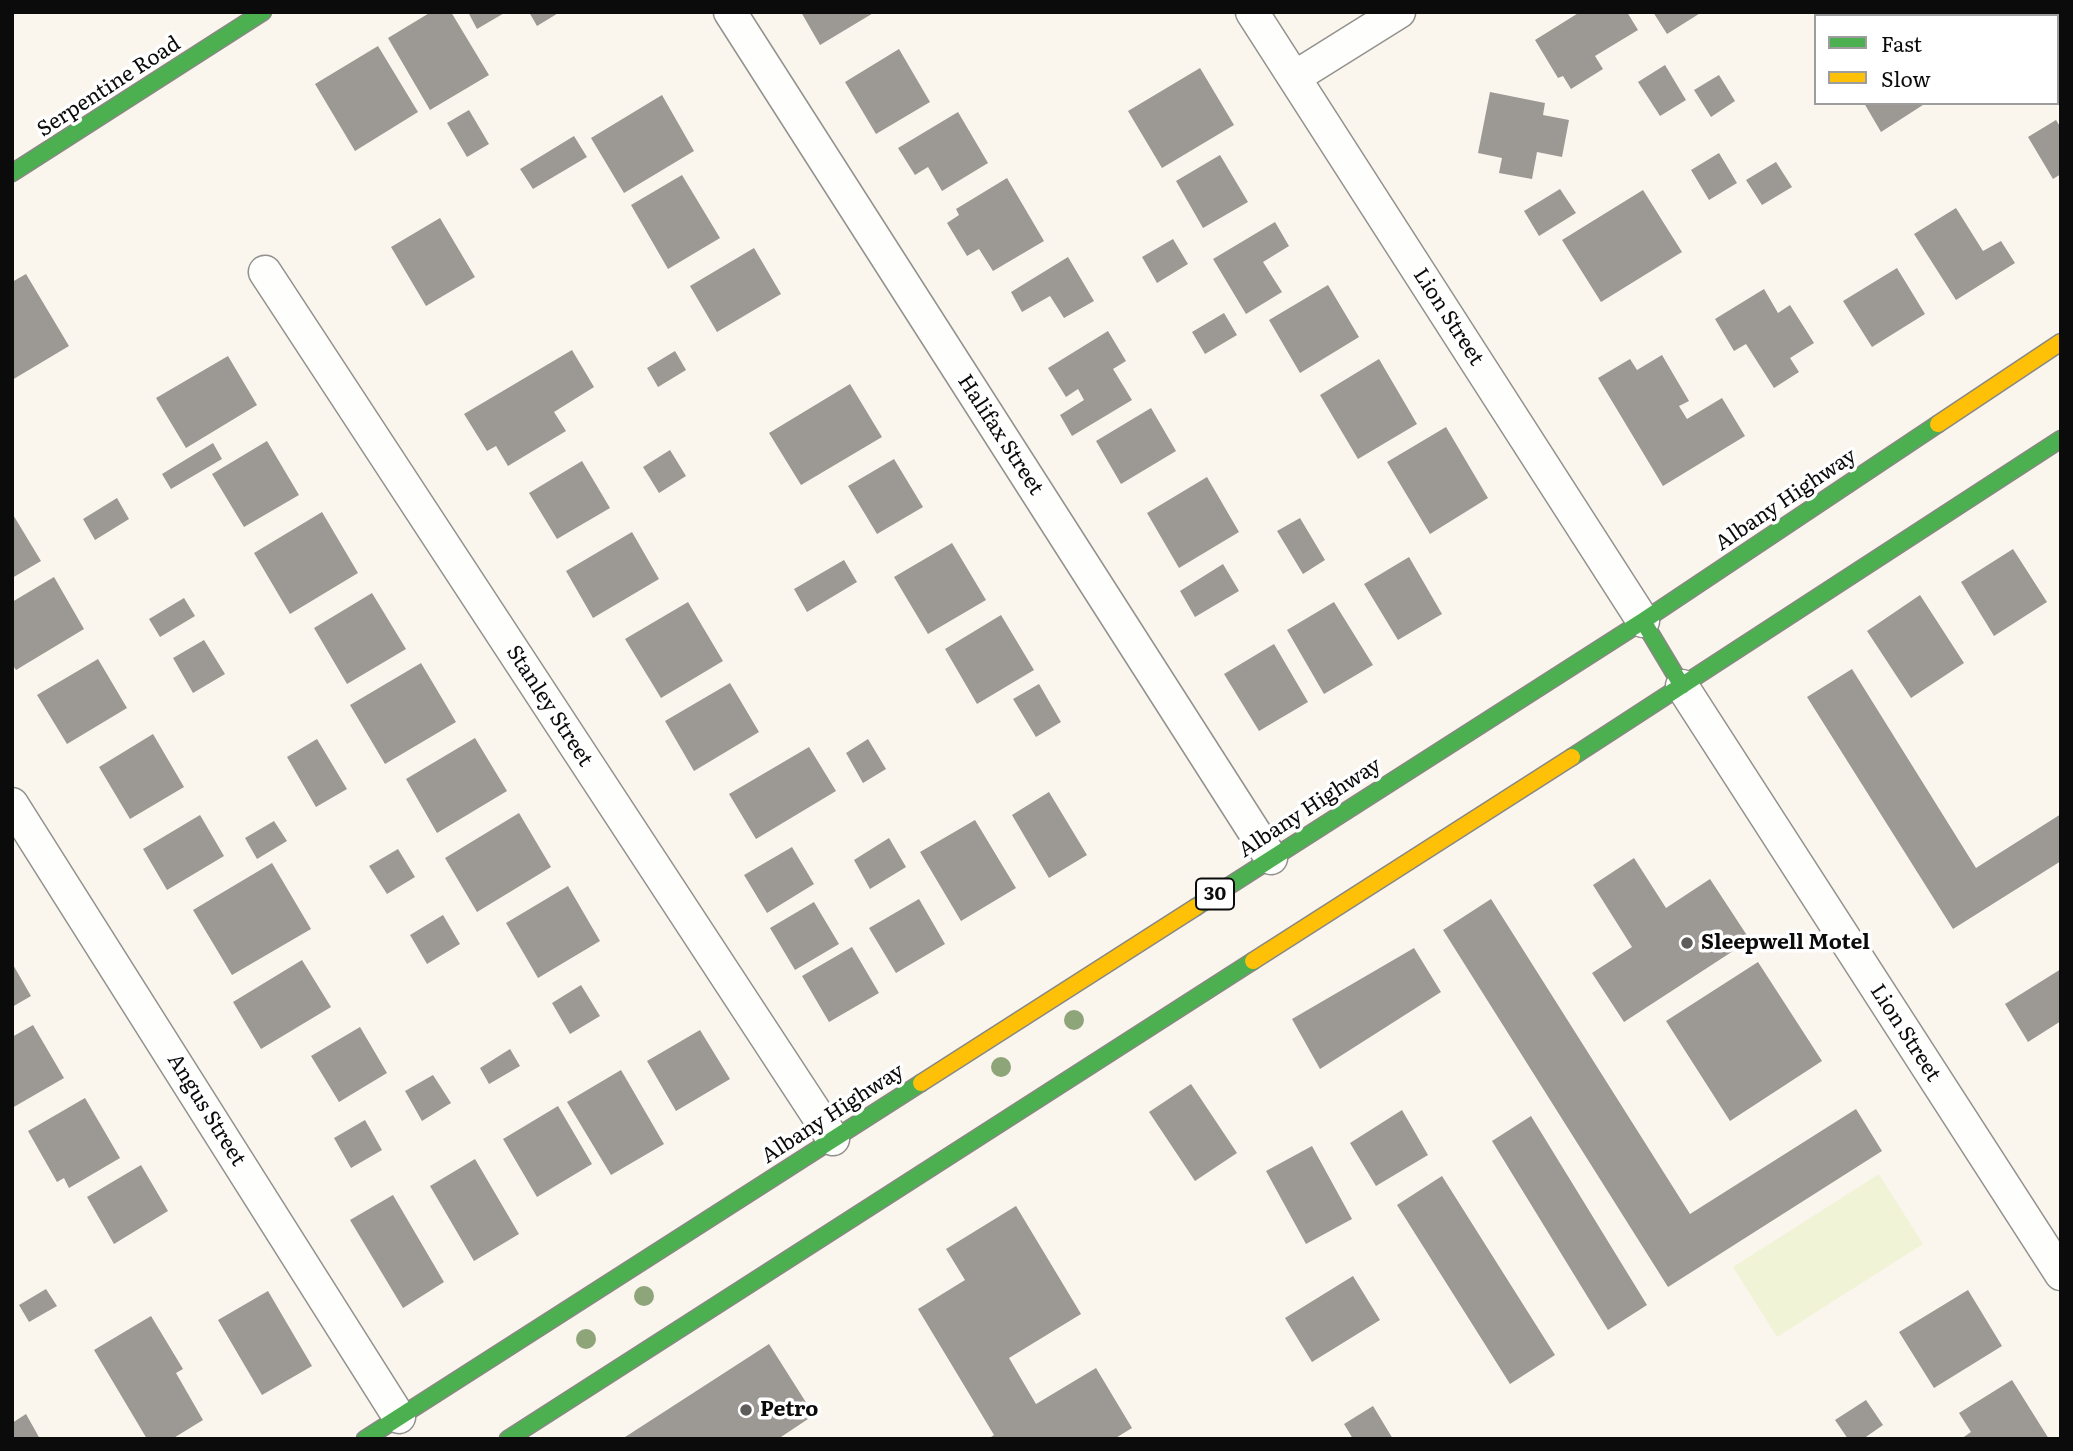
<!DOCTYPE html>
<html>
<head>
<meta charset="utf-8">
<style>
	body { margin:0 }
	#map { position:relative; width:2073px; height:1451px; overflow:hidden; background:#faf6ed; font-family:Literata,serif }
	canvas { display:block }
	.frame { position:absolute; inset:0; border:14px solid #0b0b0b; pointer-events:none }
	.legend { position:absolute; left:1814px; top:14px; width:245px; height:91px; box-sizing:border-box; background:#fff; border:2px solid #9d9d9d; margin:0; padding:9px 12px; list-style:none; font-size:21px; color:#0b0b0b }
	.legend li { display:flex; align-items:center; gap:14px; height:35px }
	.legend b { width:35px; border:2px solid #9d9d9d }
</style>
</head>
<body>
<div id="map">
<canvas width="2073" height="1451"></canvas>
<div class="frame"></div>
<ul class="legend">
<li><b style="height:9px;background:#4caf50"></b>Fast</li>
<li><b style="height:9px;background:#ffc107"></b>Slow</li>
</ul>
</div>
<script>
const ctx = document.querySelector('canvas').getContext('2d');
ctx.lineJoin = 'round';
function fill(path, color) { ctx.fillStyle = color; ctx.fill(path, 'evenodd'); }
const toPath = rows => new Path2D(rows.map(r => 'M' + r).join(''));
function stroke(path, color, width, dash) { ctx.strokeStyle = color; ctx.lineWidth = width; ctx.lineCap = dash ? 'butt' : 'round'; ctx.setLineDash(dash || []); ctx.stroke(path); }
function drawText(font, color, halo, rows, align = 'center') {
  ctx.font = font + ' Literata,serif'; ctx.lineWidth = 7; ctx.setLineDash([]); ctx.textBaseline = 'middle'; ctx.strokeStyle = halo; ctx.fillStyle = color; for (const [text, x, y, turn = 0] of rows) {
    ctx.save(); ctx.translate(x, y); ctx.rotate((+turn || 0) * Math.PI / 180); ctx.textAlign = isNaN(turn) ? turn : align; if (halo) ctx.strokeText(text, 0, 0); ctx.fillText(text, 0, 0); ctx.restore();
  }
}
const pitch = toPath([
	[1879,1174,1923,1244,1777,1337,1733,1267]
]);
const building = toPath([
	[431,12,451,12,489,75,430,110,388,38],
	[468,12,506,12,477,29],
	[529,12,560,12,537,26],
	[801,12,875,12,820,45],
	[1580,12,1627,12,1638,30,1595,56,1603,69,1571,89,1563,76,1558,78,1535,40],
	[1653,12,1702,12,1667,34],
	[378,46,418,112,355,151,315,84],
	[899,49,930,102,876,134,845,82],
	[1665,65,1686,100,1660,116,1638,82],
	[1200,68,1234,125,1162,168,1128,111],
	[1719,75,1735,101,1711,117,1694,90],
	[1490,92,1545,103,1543,115,1569,120,1562,157,1537,152,1532,179,1499,173,1502,158,1478,153],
	[662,95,694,151,624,193,591,138],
	[1864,103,1926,103,1881,132],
	[469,110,489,144,467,157,447,123],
	[958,112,988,163,942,191,928,167,915,175,898,148],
	[2056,120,2061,128,2061,174,2053,179,2028,137],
	[574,136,587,157,533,189,520,169],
	[1719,153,1737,183,1709,200,1691,170],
	[1220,155,1248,202,1203,228,1176,181],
	[1776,162,1792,187,1762,205,1746,180],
	[682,175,720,238,668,269,631,205],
	[1007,178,1044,241,993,271,979,249,967,256,947,223,959,215,956,209],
	[1560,189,1576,213,1539,236,1524,211],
	[1643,190,1682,252,1601,302,1562,240],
	[1956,208,1983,251,2001,241,2015,263,1956,300,1914,234],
	[440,218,475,277,426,306,391,247],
	[1275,222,1289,246,1263,262,1282,292,1246,314,1213,259],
	[1173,239,1188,264,1157,283,1142,257],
	[754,248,781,294,717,332,690,286],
	[1068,257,1094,301,1064,318,1050,296,1022,312,1011,292],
	[1897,268,1925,314,1872,347,1843,301],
	[26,274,69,346,12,380,12,282],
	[1328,285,1359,337,1300,373,1269,320],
	[1764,289,1778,313,1790,305,1814,343,1790,358,1799,372,1774,388,1746,344,1734,351,1715,319],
	[1224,313,1237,335,1205,354,1192,332],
	[1108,331,1126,361,1113,369,1132,400,1072,436,1060,415,1084,400,1078,389,1066,397,1048,368],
	[572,350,594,387,554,412,566,431,508,466,496,446,487,451,464,414],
	[675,351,686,370,658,387,647,368],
	[1662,355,1689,401,1679,406,1687,419,1722,398,1745,436,1663,486,1598,378,1630,359,1637,370],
	[228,356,257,405,186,448,156,398],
	[1379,359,1417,424,1358,459,1320,395],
	[850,384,882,437,801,485,769,433],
	[1151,408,1176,451,1121,484,1096,441],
	[1446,427,1488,498,1430,534,1387,462],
	[267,441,299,495,244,527,212,474],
	[213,443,222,459,171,489,162,474],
	[670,450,686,476,659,493,643,467],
	[894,459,923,507,877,534,848,486],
	[582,461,610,508,557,539,529,493],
	[1207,477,1239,532,1179,568,1147,513],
	[117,498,129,519,95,540,83,519],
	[322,512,358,573,290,614,254,553],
	[12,513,41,561,12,578],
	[1300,518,1325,560,1303,574,1277,531],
	[632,532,659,579,593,618,566,571],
	[952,543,986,600,928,634,894,577],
	[2013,549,2047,602,1994,636,1961,582],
	[1409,557,1442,614,1398,640,1364,584],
	[844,560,857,582,807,612,794,589],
	[1223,564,1239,591,1195,617,1180,591],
	[54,577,84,629,16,670,12,664,12,602],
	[372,593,406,649,347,684,314,628],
	[1920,595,1964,663,1911,698,1867,631],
	[184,598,195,616,160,637,149,619],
	[688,602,723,661,661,698,625,639],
	[1334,602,1373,665,1324,694,1287,630],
	[1001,615,1034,670,977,704,945,649],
	[204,640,225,674,193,693,173,658],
	[1274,644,1308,702,1259,731,1224,674],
	[98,659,127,708,67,744,37,695],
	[421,663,456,722,385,764,350,705],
	[1852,669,1976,868,2061,814,2061,861,1953,929,1807,697],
	[730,683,759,732,694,771,665,721],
	[1039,684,1061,722,1036,737,1013,699],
	[153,734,184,787,130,819,99,767],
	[475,738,507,791,437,833,406,779],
	[317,739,347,789,316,807,287,757],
	[868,739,886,769,863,783,846,753],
	[809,747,836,791,756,839,729,794],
	[1049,792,1087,855,1049,878,1012,815],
	[519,813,551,867,477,912,445,858],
	[200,815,224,856,167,890,143,849],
	[975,820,1016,888,961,921,920,852],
	[274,821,287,841,257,859,245,838],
	[889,838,906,867,870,889,854,860],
	[792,847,814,884,767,913,744,875],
	[398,849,415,877,387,894,369,866],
	[1634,858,1666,908,1710,879,1750,940,1624,1022,1592,973,1632,947,1593,885],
	[272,863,311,929,232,975,193,910],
	[568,886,600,941,538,978,506,923],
	[919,899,945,944,896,973,869,928],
	[1491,899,1690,1214,1856,1109,1882,1151,1668,1287,1443,930],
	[814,902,839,944,795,970,770,928],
	[443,915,460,944,427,964,410,935],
	[852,947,879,993,829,1022,802,976],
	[1414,948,1441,992,1320,1069,1292,1019],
	[302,960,331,1007,261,1049,233,1002],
	[1758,962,1822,1061,1730,1121,1666,1021],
	[12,963,31,996,12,1007],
	[2061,969,2061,1021,2028,1042,2005,1004],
	[581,985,600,1016,570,1034,552,1003],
	[33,1025,64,1078,12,1108,12,1037],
	[360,1027,387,1073,339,1102,311,1056],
	[700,1030,730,1079,676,1111,647,1061],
	[510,1049,520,1066,489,1084,480,1068],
	[621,1070,664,1144,611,1175,567,1102],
	[433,1075,451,1103,422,1121,405,1091],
	[1191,1084,1237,1153,1195,1181,1149,1112],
	[85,1098,120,1158,69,1188,64,1178,57,1182,28,1131],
	[558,1106,592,1164,537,1197,503,1139],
	[1402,1110,1428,1155,1376,1186,1350,1143],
	[1531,1116,1647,1305,1608,1330,1492,1141],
	[365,1120,382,1150,351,1168,334,1138],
	[1312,1146,1352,1219,1306,1244,1266,1171],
	[475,1159,519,1234,474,1261,430,1186],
	[141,1165,168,1211,114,1244,87,1197],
	[1442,1176,1555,1355,1510,1384,1397,1205],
	[393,1195,444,1282,403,1308,350,1220],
	[1016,1206,1081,1314,1009,1358,1036,1404,1096,1368,1132,1428,1114,1439,988,1439,994,1435,918,1309,965,1280,946,1249],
	[1353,1276,1380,1320,1312,1362,1285,1318],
	[46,1289,57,1306,29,1322,19,1305],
	[1968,1290,2002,1346,1934,1388,1899,1332],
	[268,1291,312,1366,262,1395,218,1320],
	[151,1316,183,1369,176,1373,203,1420,172,1439,147,1439,94,1350],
	[769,1344,814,1415,778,1439,622,1439],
	[2012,1380,2049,1439,1961,1439,1971,1432,1959,1413],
	[1866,1400,1883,1425,1863,1439,1848,1439,1835,1420],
	[1373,1406,1393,1439,1353,1439,1344,1424],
	[26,1414,40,1439,12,1439,12,1423]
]);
const street = toPath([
	[730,12,1271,858],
	[1252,12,1643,621],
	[1295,77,1399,12],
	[265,272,833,1139],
	[1682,686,2061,1274],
	[12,804,399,1417]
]);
const fast = toPath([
	[12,173,263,12],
	[1643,621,1682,686],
	[1572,757,2061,439],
	[1196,907,1643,621,1938,424],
	[365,1439,921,1083],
	[508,1439,1253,961]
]);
const slow = toPath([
	[1938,424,2061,342],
	[1253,961,1572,757],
	[921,1083,1196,907]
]);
const trees = [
	[1074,1020],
	[1001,1067],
	[644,1296],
	[586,1339]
];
const markers = [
	[1687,943,7,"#5f5d5a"],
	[746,1410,7,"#5f5d5a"]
];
const shields = [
	[1215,894,38]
];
const shieldNames = [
	["30",1215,894]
];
const streetNames = [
	["Serpentine Road",109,87,-33],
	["Lion Street",1448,317,57],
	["Halifax Street",1000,435,57],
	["Albany Highway",1786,500,-34],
	["Stanley Street",549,706,57],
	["Albany Highway",1310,808,-33],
	["Lion Street",1905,1033,57],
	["Angus Street",206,1110,58],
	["Albany Highway",833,1114,-33]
];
const poiNames = [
	["Sleepwell Motel",1701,943],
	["Petro",760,1410]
];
fill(pitch, '#f0f3d6');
fill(building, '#9c9894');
stroke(street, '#93918d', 35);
stroke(fast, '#898783', 19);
stroke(slow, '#898783', 19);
stroke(street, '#fefefc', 32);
stroke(fast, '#4caf50', 16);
stroke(slow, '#ffc107', 16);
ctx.fillStyle = '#8da579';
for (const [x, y] of trees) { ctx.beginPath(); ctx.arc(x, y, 10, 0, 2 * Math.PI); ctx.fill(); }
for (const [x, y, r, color] of markers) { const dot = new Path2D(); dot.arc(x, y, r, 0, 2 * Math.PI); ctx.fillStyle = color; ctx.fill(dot); stroke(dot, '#fff', 2.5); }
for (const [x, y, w] of shields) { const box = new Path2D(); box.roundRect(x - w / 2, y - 15.5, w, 31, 5); ctx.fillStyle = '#fff'; ctx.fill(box); stroke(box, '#0b0b0b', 2); }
drawText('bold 19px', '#0b0b0b', null, shieldNames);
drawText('21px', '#0b0b0b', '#fff', streetNames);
drawText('bold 21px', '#0b0b0b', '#fff', poiNames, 'left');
</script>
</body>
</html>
